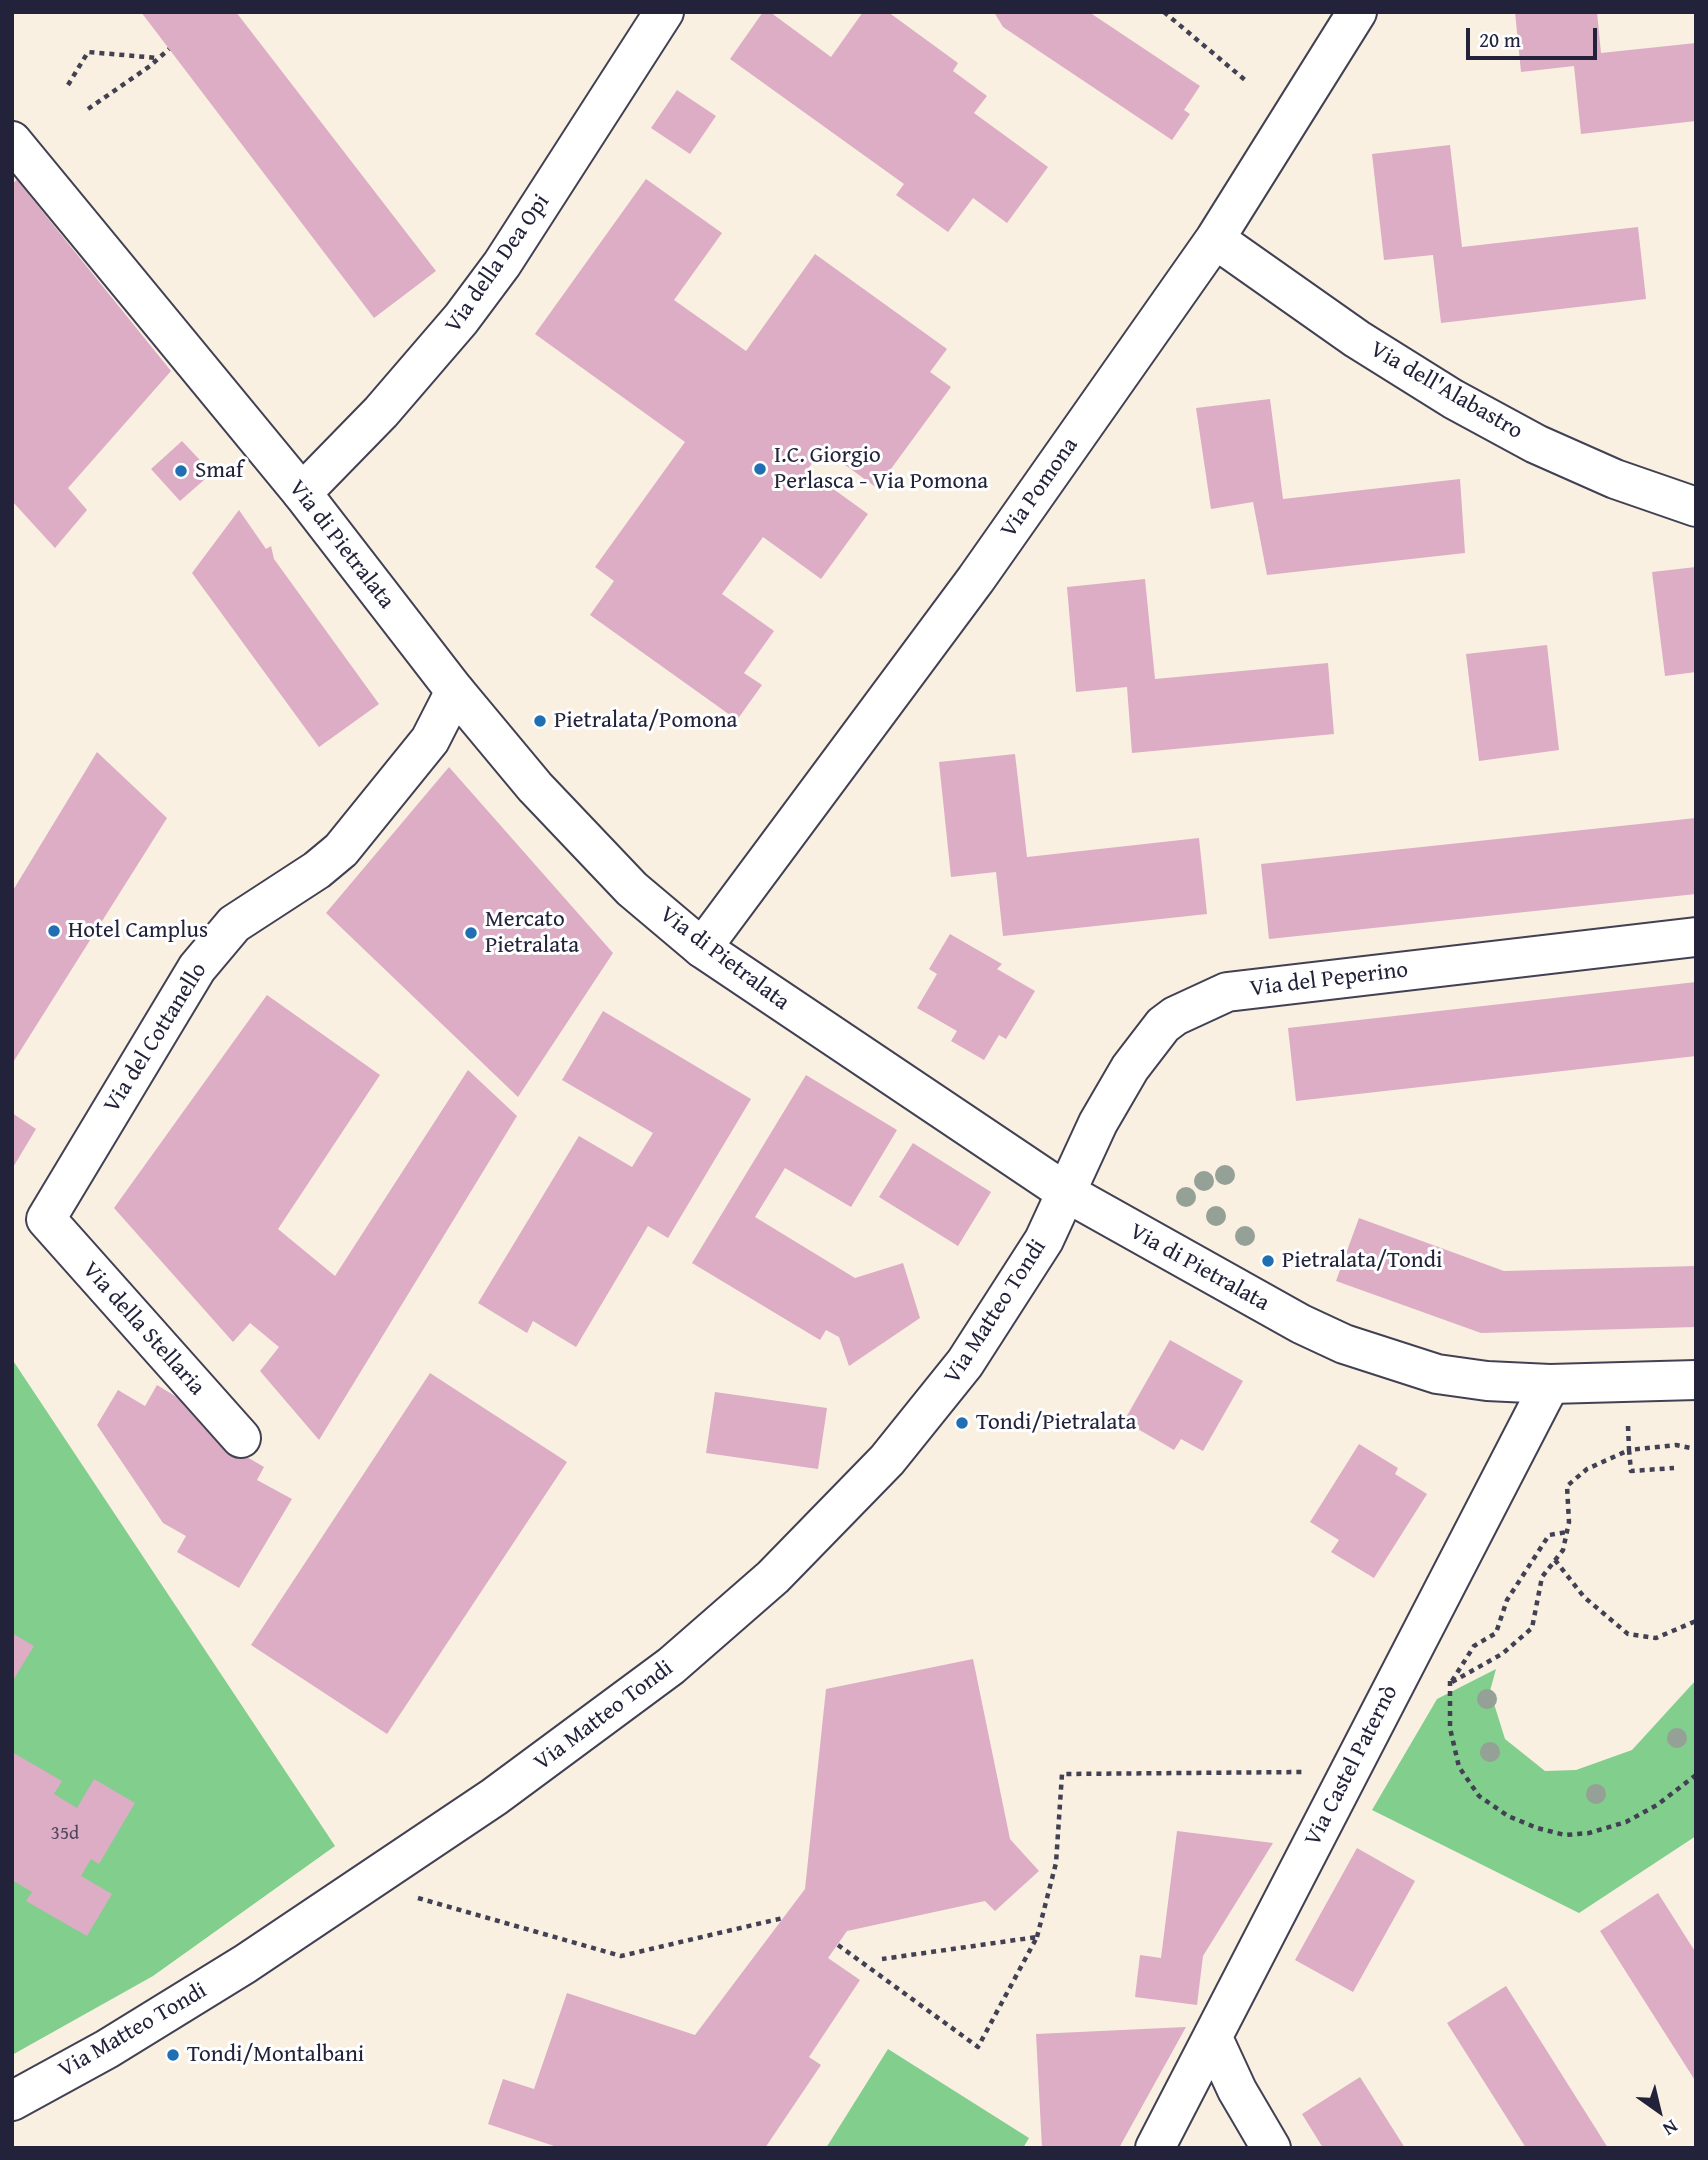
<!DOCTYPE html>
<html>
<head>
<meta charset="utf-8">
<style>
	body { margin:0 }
	#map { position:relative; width:1708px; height:2160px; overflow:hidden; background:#f9f0e2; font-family:"Gentium Book Plus",serif }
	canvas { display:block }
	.frame { position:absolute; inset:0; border:14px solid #22223b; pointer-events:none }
	.north { position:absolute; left:1624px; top:2076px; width:70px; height:70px; -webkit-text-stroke:5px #fff; paint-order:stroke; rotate:146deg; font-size:19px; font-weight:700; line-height:28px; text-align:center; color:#22223b }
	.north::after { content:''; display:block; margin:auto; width:24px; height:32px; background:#22223b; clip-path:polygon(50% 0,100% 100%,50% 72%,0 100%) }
	.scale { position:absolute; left:1466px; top:28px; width:131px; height:32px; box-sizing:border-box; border:4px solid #22223b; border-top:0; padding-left:9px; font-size:21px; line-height:24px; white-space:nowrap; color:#22223b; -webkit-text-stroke:5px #fff; paint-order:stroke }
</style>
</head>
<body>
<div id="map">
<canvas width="1708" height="2160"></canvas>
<div class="frame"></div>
<div class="north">N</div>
<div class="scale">20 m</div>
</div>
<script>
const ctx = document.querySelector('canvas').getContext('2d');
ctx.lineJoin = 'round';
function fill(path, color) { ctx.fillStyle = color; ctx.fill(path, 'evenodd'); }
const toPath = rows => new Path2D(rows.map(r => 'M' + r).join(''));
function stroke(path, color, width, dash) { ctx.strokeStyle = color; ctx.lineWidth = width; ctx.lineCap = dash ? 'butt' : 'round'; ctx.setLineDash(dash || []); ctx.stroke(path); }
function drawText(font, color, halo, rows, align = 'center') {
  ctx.font = font + ' "Gentium Book Plus",serif'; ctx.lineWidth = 6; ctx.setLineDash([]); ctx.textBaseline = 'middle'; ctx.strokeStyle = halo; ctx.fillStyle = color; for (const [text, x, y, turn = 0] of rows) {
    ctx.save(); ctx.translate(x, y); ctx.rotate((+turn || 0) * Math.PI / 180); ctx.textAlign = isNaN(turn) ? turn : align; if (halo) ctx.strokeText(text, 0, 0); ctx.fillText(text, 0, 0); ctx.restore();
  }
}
const green = toPath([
	[12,1359,335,1846,153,1976,12,2055],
	[1496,1669,1490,1691,1505,1739,1545,1771,1576,1770,1632,1750,1696,1680,1696,1836,1579,1913,1372,1810,1437,1699],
	[888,2049,1029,2138,1023,2148,826,2148]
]);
const building = toPath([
	[141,12,236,12,436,271,374,318],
	[763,12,770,12,831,57,863,12,888,12,958,63,953,71,987,96,974,113,1048,167,1007,223,973,198,948,232,896,195,904,184,730,59],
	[994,12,1089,12,1200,86,1184,110,1190,114,1172,140,1003,27],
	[1515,12,1597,12,1601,53,1696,43,1696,121,1581,134,1574,66,1521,72],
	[677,90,716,116,690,154,651,128],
	[1450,145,1462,247,1638,227,1646,299,1441,323,1433,255,1384,260,1372,154],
	[646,179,722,233,674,300,746,351,815,254,947,349,930,372,951,387,877,488,823,449,807,470,868,514,821,579,763,537,722,594,774,631,744,673,762,685,737,720,590,615,614,581,595,567,685,442,535,334],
	[17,180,171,371,68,488,87,510,55,548,12,501,12,184],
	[1270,399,1283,499,1460,479,1465,553,1267,575,1253,502,1211,509,1196,408],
	[182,441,212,473,180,501,151,469],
	[239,510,266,549,271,546,274,559,379,704,319,747,192,573],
	[1696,567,1696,672,1665,676,1652,572],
	[1145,579,1155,679,1328,663,1334,734,1132,753,1127,687,1076,692,1067,587],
	[1547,645,1559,750,1479,761,1466,654],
	[97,752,167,818,12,1064,12,892],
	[1015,754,1027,857,1199,838,1207,914,1003,936,996,872,951,877,939,762],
	[449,767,613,953,518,1097,326,913],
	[1696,818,1696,894,1269,939,1261,864],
	[950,934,1002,964,997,969,1035,991,1006,1039,999,1035,984,1060,951,1041,957,1031,917,1008,937,974,929,969],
	[1696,982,1696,1056,1296,1101,1288,1028],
	[267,995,380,1075,278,1229,335,1276,468,1070,517,1116,319,1440,260,1371,279,1347,250,1323,233,1342,114,1208],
	[603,1011,751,1099,668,1238,648,1226,576,1347,533,1321,527,1333,478,1303,579,1136,632,1167,653,1133,562,1080],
	[806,1075,897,1130,851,1207,785,1168,755,1217,855,1278,903,1263,920,1318,849,1366,839,1337,826,1330,820,1340,692,1263],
	[12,1113,36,1129,12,1169],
	[913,1143,991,1192,958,1246,879,1197],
	[1359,1218,1504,1271,1696,1266,1696,1327,1481,1333,1336,1281],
	[1170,1340,1243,1381,1203,1451,1181,1439,1174,1450,1124,1421],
	[430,1373,567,1462,387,1734,251,1645],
	[157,1385,226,1427,218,1440,264,1467,257,1480,292,1499,239,1588,177,1552,186,1536,163,1523,97,1425,118,1390,145,1406],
	[715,1392,827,1408,818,1469,706,1453],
	[1359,1444,1398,1468,1395,1474,1427,1494,1374,1578,1331,1552,1339,1540,1310,1522],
	[12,1633,34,1646,12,1682],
	[973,1659,1010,1839,1039,1871,995,1911,985,1901,847,1931,828,1958,860,1980,809,2057,821,2065,765,2148,560,2148,488,2124,503,2079,534,2089,567,1993,695,2035,805,1889,826,1689],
	[12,1752,62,1781,54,1794,77,1808,94,1779,135,1803,99,1864,91,1859,81,1876,112,1894,87,1936,26,1901,32,1892,12,1880],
	[1177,1831,1273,1843,1203,1956,1197,2005,1135,1997,1140,1955,1161,1958],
	[1357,1848,1415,1881,1353,1992,1295,1960],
	[1658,1893,1696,1953,1696,2082,1600,1931],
	[1506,1986,1608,2148,1526,2148,1447,2023],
	[1186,2027,1119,2148,1042,2148,1036,2034],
	[1360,2077,1405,2148,1323,2148,1302,2114]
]);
const path = toPath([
	[1164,12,1245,80],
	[68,85,88,52,158,58],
	[88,109,150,66,169,49],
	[1628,1426,1629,1450,1676,1445,1696,1449],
	[1555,1560,1584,1597,1628,1634,1656,1638,1696,1621],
	[1450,1681,1450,1728,1459,1767,1479,1796,1508,1816,1537,1828,1565,1835,1589,1833,1626,1822,1657,1805,1696,1775],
	[1452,1681,1474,1646,1496,1633,1507,1600,1549,1535,1567,1532],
	[1452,1682,1502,1654,1532,1628,1542,1577,1563,1550,1569,1522,1567,1486,1587,1469,1629,1450,1631,1471,1674,1468],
	[418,1898,621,1956,783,1918],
	[1037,1937,1056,1863,1062,1774,1302,1772],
	[838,1945,978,2047,1037,1937,882,1959]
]);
const minor = toPath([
	[1215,239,1357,339,1453,399,1536,444,1615,479,1696,507],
	[302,493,381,412,461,319,502,264,664,12],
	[702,948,976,579,1215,239,1357,12],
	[241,1438,46,1219,197,968,234,924,317,870,341,850,430,740,455,691],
	[1213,2038,1237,2090,1271,2148],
	[12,2101,107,2049,245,1964,494,1797,671,1666,773,1577,887,1460,965,1363,1044,1240,1098,1123,1130,1068,1163,1025,1175,1016,1227,992,1696,937],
	[1155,2148,1550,1384]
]);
const tertiary = toPath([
	[12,141,302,493,455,691,535,787,632,889,702,948,1067,1193,1301,1324,1344,1344,1437,1374,1487,1381,1550,1384,1696,1380]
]);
const trees = [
	[1225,1175],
	[1204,1181],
	[1186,1197],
	[1216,1216],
	[1245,1236],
	[1487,1699],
	[1677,1738],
	[1490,1752],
	[1596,1794]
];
const markers = [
	[760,469,7,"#1f6fb2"],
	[181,471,7,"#1f6fb2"],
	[540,721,7,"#1f6fb2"],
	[54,931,7,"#1f6fb2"],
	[471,933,7,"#1f6fb2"],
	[1268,1261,7,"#1f6fb2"],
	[962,1423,7,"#1f6fb2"],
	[173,2055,7,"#1f6fb2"]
];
const numberNames = [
	["35d",65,1834]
];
const streetNames = [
	["Via della Dea Opi",498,264,-55],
	["Via dell'Alabastro",1446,391,30],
	["Via Pomona",1040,488,-55],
	["Via di Pietralata",341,545,52],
	["Via di Pietralata",724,959,37],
	["Via del Peperino",1329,980,-7],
	["Via del Cottanello",156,1038,-58],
	["Via di Pietralata",1199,1268,29],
	["Via Matteo Tondi",996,1312,-57],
	["Via della Stellaria",143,1329,48],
	["Via Matteo Tondi",604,1716,-37],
	["Via Castel Paternò",1352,1766,-63],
	["Via Matteo Tondi",133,2031,-30]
];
const poiNames = [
	["I.C. Giorgio",774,456],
	["Perlasca - Via Pomona",774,482],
	["Smaf",195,471],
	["Pietralata/Pomona",554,721],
	["Mercato",485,920],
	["Pietralata",485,946],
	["Hotel Camplus",68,931],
	["Pietralata/Tondi",1282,1261],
	["Tondi/Pietralata",976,1423],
	["Tondi/Montalbani",187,2055]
];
fill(green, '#81ce8d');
fill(building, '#dcadc5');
stroke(minor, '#424154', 42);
stroke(tertiary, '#424154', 42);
stroke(path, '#424154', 4.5, [5, 5]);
stroke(minor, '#fff', 38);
stroke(tertiary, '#fff', 38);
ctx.fillStyle = '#95a096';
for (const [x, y] of trees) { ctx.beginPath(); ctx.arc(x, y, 10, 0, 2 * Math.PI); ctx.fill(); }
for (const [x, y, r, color] of markers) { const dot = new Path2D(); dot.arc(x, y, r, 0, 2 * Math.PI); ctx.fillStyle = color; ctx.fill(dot); stroke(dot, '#fff', 2.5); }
drawText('19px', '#50455e', null, numberNames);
drawText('23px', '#22223b', '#fff', streetNames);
drawText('23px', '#22223b', '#fff', poiNames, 'left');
</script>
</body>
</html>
